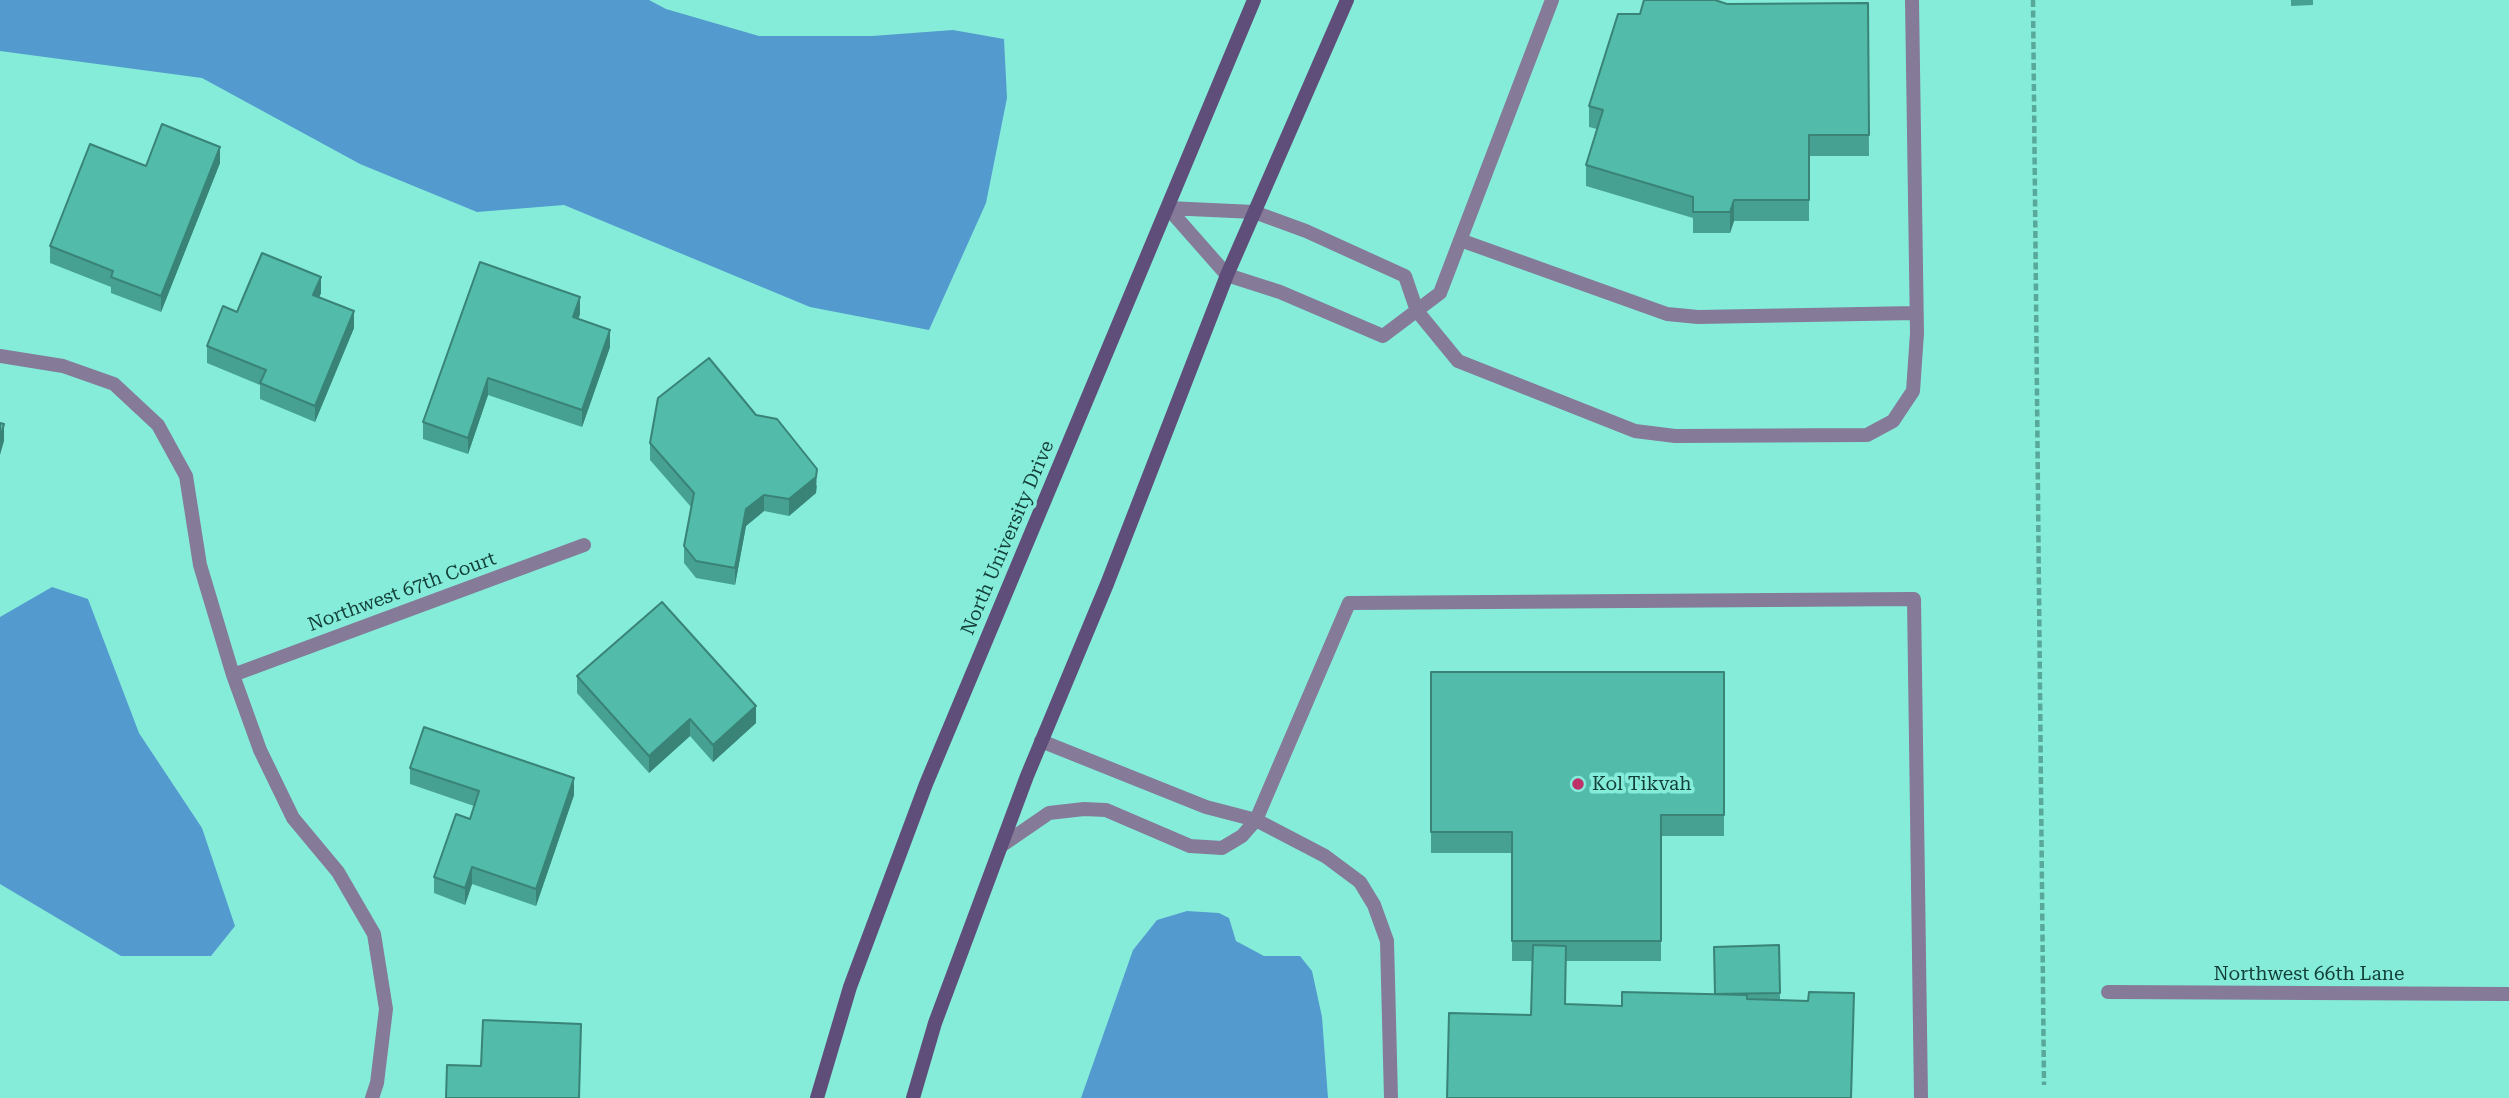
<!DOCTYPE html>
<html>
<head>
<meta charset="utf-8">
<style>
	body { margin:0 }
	canvas { display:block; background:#85ecda }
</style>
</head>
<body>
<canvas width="2509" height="1098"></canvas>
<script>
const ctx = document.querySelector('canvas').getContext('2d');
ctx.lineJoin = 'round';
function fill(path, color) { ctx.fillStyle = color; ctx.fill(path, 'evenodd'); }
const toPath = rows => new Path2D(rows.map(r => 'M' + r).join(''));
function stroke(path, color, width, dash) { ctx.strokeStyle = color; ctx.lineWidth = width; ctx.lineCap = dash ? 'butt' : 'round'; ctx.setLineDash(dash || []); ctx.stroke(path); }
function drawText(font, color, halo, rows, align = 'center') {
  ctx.font = font + ' "Roboto Serif",serif'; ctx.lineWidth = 7; ctx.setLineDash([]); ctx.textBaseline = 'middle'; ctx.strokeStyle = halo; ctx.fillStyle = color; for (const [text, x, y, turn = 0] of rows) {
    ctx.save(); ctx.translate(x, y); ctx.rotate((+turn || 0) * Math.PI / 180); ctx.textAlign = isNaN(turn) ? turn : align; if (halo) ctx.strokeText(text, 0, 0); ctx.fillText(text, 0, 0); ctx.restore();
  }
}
const water = toPath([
	[0,0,649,0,666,9,759,36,872,36,953,30,1004,39,1007,98,986,203,929,330,810,307,564,205,477,212,360,164,202,78,0,51],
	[52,587,88,599,139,733,202,828,235,926,211,956,121,956,0,884,0,617],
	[1187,911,1219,913,1229,918,1236,941,1264,956,1300,956,1312,971,1322,1017,1328,1098,1081,1098,1133,950,1157,920]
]);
const path = toPath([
	[2033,0,2044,1085]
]);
const lane = toPath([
	[1168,208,1254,212,1306,231,1405,276,1417,311,1458,361,1635,431,1675,436,1867,435,1893,421,1913,391,1917,333,1912,0],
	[1168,208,1227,275,1280,292,1383,336,1440,293,1552,0],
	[1460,240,1667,314,1698,317,1916,313],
	[1041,741,1206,807,1256,820,1325,856,1360,882,1374,905,1387,941,1391,1098],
	[1001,846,1049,813,1084,809,1106,810,1190,846,1222,848,1242,836,1256,820,1349,603,1914,599,1921,1098]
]);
const street = toPath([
	[0,356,63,366,114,384,158,425,186,476,200,565,233,675,260,750,293,818,338,872,374,934,386,1009,377,1083,372,1098],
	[233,675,584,545],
	[2108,992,2509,994]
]);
const secondary = toPath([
	[817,1098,850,987,926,784,1254,0],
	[913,1098,935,1023,1027,776,1107,584,1227,275,1347,0]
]);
const wall = toPath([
	[2291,0,2313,0,2313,5,2291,6],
	[1868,3,1869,156,1809,156,1809,221,1734,221,1730,233,1693,233,1693,218,1586,186,1586,165,1597,129,1589,127,1589,106,1640,14],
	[220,163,161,312,111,293,111,287,50,263,50,246,146,166],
	[321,293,319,297,354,328,315,422,260,399,260,385,207,363,207,346,237,312],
	[580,314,578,319,610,347,582,427,488,395,468,454,423,439,423,422],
	[756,415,817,486,816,493,789,516,764,511,746,526,735,585,696,578,684,563,684,546,691,507,650,460,650,443],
	[1431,672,1724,672,1724,836,1661,836,1661,961,1566,961,1565,1004,1622,1006,1715,994,1779,945,1780,1000,1854,1014,1531,1015,1533,961,1512,961,1512,853,1431,853],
	[577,676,756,723,713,762,690,736,649,773,577,693],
	[410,768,574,795,536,906,472,884,465,905,434,893,434,877,470,819,474,806,410,784]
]);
const shadedWall = toPath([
	[220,147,220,163,161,312,161,296],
	[1734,200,1734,221,1730,233,1730,212],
	[321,277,321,293,313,311,313,295],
	[580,297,580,314,573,334,573,317],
	[354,311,354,328,315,422,315,406],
	[610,330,610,347,582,427,582,410],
	[488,378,488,395,468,454,468,438],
	[4,424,4,441,0,455,0,439],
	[817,469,816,493,789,516,789,499],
	[764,495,764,511,746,526,735,585,735,568,746,509],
	[756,706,756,723,713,762,713,745],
	[690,719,690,736,649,773,649,756],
	[574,778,574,795,536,906,536,889],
	[472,867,472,884,465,905,465,888]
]);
const building = toPath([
	[1644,0,1715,0,1727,4,1868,3,1869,135,1809,135,1809,200,1734,200,1730,212,1693,212,1693,197,1586,165,1603,110,1589,106,1618,14,1640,14,1644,0],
	[162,124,220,147,161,296,111,277,113,271,50,246,90,144,146,166,162,124],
	[262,253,321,277,313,295,354,311,315,406,260,383,266,370,207,346,223,306,237,312,262,253],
	[480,262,580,297,573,317,610,330,582,410,488,378,468,438,423,422,480,262],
	[709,358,756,415,777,419,817,469,816,477,789,499,764,495,746,509,735,568,696,561,684,546,694,493,650,443,658,398,709,358],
	[0,423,4,424,0,439,0,423],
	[662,602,756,706,713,745,690,719,649,756,577,676,662,602],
	[1431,672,1724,672,1724,815,1661,815,1661,941,1512,941,1512,832,1431,832,1431,672],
	[424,727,574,778,536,889,472,867,465,888,434,877,456,814,470,819,479,791,410,768,424,727],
	[1533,945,1566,946,1565,1004,1622,1006,1622,992,1747,995,1747,999,1808,1001,1809,992,1854,993,1851,1098,1447,1098,1449,1013,1531,1015,1533,945],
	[1779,945,1780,993,1715,994,1714,947,1779,945],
	[483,1020,581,1024,579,1098,446,1098,447,1065,481,1066,483,1020]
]);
const markers = [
	[1578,784,7,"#bd3269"]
];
const streetNames = [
	["North University Drive",1008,538,-67],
	["Northwest 67th Court",402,592,-20],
	["Northwest 66th Lane",2309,974]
];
const poiNames = [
	["Kol Tikvah",1592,784]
];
fill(water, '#539bce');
stroke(path, '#59a99b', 4.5, [7, 3.5]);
stroke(lane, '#857a98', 14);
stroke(street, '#857a98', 14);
stroke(secondary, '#5f4e79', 14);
fill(wall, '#47a192');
fill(shadedWall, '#398377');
fill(building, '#52bbaa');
stroke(building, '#398377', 2);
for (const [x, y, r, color] of markers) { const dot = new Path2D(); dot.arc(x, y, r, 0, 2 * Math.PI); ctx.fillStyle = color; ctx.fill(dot); stroke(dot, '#85ecda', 2.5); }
drawText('19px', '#123f38', '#85ecda', streetNames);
drawText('19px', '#123f38', '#85ecda', poiNames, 'left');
</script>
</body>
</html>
